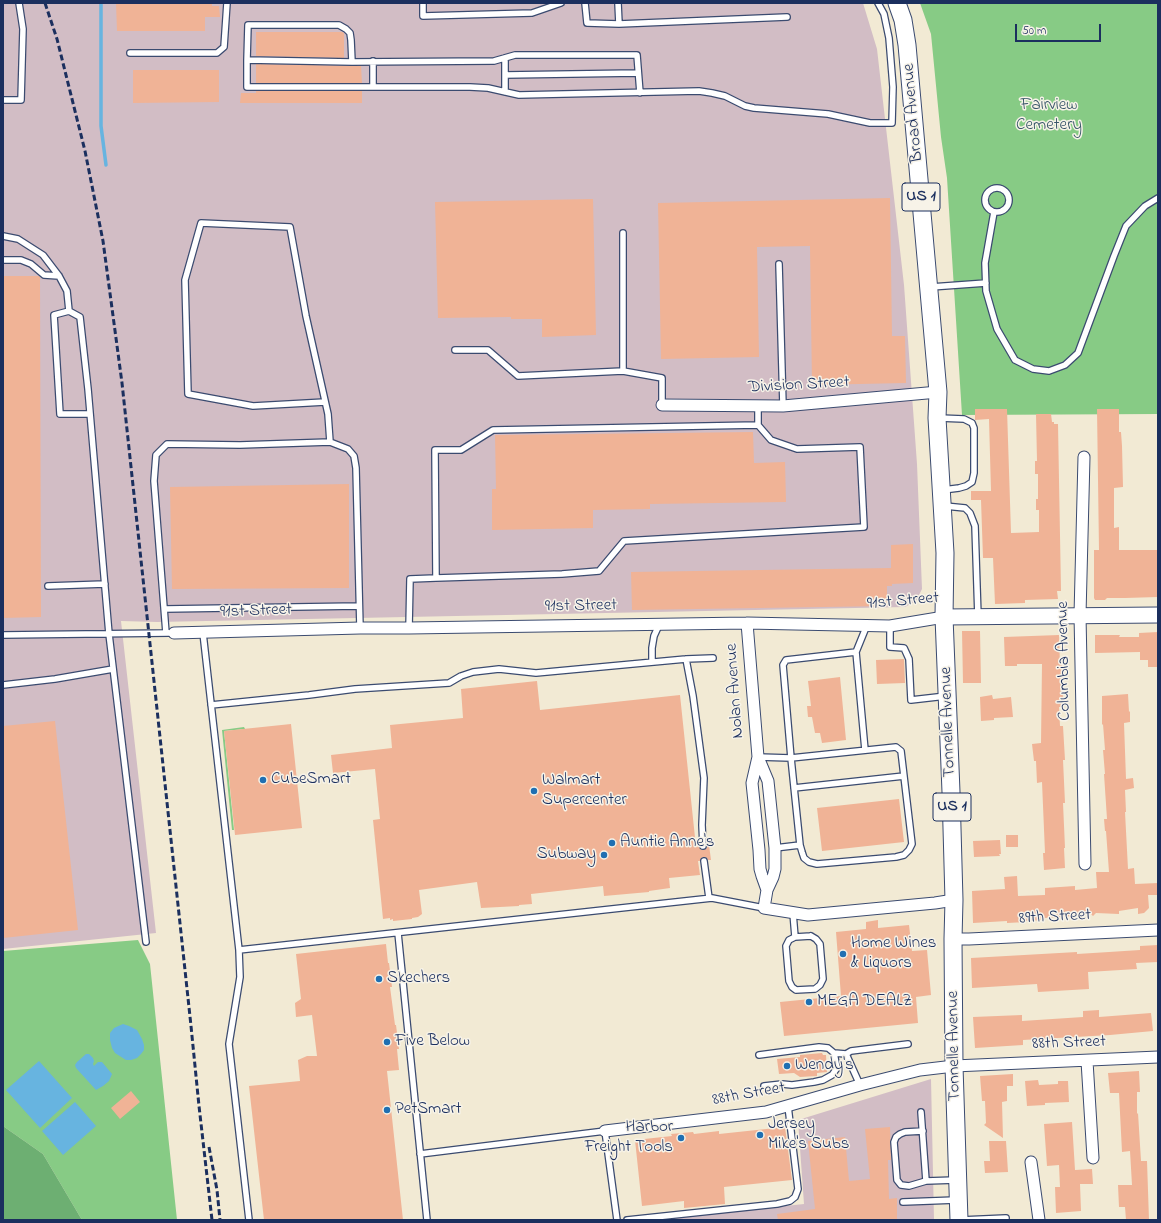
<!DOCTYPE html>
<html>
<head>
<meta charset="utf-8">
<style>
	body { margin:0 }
	#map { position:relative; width:1161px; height:1223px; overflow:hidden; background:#f2ead4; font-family:"Indie Flower",sans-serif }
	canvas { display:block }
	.frame { position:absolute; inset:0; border:4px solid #1b2f5e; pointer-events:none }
	.scale { position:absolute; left:1015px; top:24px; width:86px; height:18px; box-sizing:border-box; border:2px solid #1b2f5e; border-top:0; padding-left:5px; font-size:12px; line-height:14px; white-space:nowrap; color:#1b2f5e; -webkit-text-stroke:3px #f7f3e8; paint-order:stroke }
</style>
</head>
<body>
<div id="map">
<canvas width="1161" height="1223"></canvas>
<div class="frame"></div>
<div class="scale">50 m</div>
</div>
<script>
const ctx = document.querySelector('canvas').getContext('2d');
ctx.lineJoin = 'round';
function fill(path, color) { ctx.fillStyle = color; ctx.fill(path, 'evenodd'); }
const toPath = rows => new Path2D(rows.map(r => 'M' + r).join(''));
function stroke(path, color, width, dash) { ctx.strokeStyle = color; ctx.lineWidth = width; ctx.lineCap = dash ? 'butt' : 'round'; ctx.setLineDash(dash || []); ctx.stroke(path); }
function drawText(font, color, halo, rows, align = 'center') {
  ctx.font = font + ' "Indie Flower",sans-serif'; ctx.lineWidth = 3; ctx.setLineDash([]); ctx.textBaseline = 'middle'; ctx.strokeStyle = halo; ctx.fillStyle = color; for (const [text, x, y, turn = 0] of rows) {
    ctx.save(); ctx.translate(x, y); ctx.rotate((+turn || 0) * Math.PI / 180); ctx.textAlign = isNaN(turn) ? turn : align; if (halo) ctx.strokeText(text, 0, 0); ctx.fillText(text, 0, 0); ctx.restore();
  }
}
const industrial = toPath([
	[3,3,863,3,877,49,904,285,917,464,922,589,916,601,905,607,157,622,121,621,156,933,3,949],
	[931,1079,934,1220,655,1220,804,1204,798,1120]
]);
const green = toPath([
	[920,3,1158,3,1158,414,962,415,947,178,941,137,931,34],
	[244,727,245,729,224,731,234,830,232,830,222,730],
	[138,940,150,964,177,1220,82,1220,43,1154,3,1126,3,951]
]);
const forest = toPath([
	[3,1126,43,1154,82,1220,3,1220]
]);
const water = toPath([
	[123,1024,129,1026,137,1030,142,1039,144,1045,144,1050,141,1054,137,1058,131,1060,126,1060,115,1053,112,1048,110,1040,110,1033,114,1028],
	[86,1054,89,1054,93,1058,94,1061,93,1064,94,1066,98,1062,102,1062,112,1074,109,1081,103,1086,96,1090,76,1068,75,1065,77,1062],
	[39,1061,72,1098,40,1128,6,1090],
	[75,1102,96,1126,63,1155,42,1131]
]);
const stream = toPath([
	[101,3,101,126,106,165]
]);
const building = toPath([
	[116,3,212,3,212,6,219,6,220,17,205,17,205,31,117,31],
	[256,32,342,32,344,33,344,58,256,56],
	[256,64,361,66,362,83,256,83],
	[133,70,219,70,219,102,133,103],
	[256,91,362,91,362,103,240,103,241,93,256,93],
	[890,198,892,336,905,336,906,383,812,385,810,246,757,247,759,357,661,359,658,203],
	[593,199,596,335,542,337,542,319,511,319,511,317,438,318,435,202],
	[3,276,39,276,40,277,41,617,3,618],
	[975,409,1007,409,1011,533,1039,532,1039,510,1036,510,1036,499,1038,499,1038,474,1035,474,1035,461,1037,461,1036,414,1051,414,1052,422,1054,422,1054,424,1058,424,1061,591,1057,591,1058,599,1025,600,1025,603,995,604,993,558,983,558,981,500,971,500,971,491,991,491,989,419,975,420],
	[1097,409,1119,409,1119,432,1121,432,1122,446,1123,487,1114,488,1114,528,1119,527,1119,550,1158,550,1158,597,1125,598,1107,598,1105,600,1095,600,1094,598,1094,550,1099,550],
	[753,432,754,463,785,462,786,502,650,504,650,509,593,510,593,528,492,530,492,489,496,489,495,435],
	[349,484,349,588,172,589,170,487],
	[913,544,913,583,892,584,892,586,887,586,887,606,632,610,631,572,891,568,891,545],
	[962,631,980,631,981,683,963,683],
	[1158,632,1158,667,1148,667,1148,660,1140,660,1140,652,1095,653,1095,635,1120,635,1119,637,1139,637,1139,633],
	[1059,635,1060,665,1062,665,1063,707,1059,707,1060,726,1063,726,1065,760,1063,760,1065,803,1063,803,1065,848,1064,848,1065,868,1044,870,1043,853,1045,853,1042,782,1037,783,1036,761,1034,761,1032,744,1041,743,1042,664,1017,664,1017,666,1005,666,1004,637],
	[904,659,905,683,877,684,876,660],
	[840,677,846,740,822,743,820,733,815,733,812,717,808,717,807,706,811,706,808,681],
	[537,681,540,710,680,695,696,847,699,846,701,850,704,850,707,848,707,845,709,845,711,860,708,860,707,858,704,857,701,858,700,861,698,861,700,875,669,878,670,888,649,891,649,892,604,896,603,886,531,894,532,904,519,905,519,906,481,908,477,882,419,890,422,914,418,917,412,918,412,919,393,921,393,919,390,920,390,918,383,919,373,820,380,819,375,769,333,773,331,755,392,748,390,725,463,718,461,689],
	[1128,694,1129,712,1130,711,1130,722,1124,723,1126,779,1133,778,1134,788,1125,790,1126,812,1125,812,1128,869,1134,868,1135,884,1158,883,1158,895,1148,895,1149,908,1144,913,1138,914,1138,908,1119,911,1119,914,1096,913,1093,916,1090,913,1076,914,1076,916,1045,918,1045,920,1026,921,1026,922,1007,923,1007,921,973,923,972,891,1005,889,1004,877,1017,876,1018,896,1045,895,1045,888,1075,886,1075,890,1097,888,1096,872,1109,872,1106,831,1105,831,1104,819,1107,819,1104,774,1105,774,1103,750,1105,750,1103,724,1102,725,1102,696],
	[992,695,993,699,1011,697,1013,717,994,718,994,720,981,721,980,697],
	[55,721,78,930,3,938,3,726],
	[291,724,302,828,235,835,224,731],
	[899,799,904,842,822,851,817,808],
	[1006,835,1018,835,1018,847,1006,847],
	[1000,840,1001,854,999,854,1000,856,974,857,973,841],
	[878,920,878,928,909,925,912,951,927,950,931,995,916,997,918,1023,784,1036,780,1002,841,996,836,932,866,929,866,922],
	[386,944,388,963,389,963,392,987,390,987,395,1025,396,1025,399,1049,397,1049,399,1070,387,1071,403,1220,264,1220,249,1086,300,1081,298,1060,307,1056,317,1056,312,1015,296,1017,295,1003,301,999,296,954],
	[1158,945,1158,962,1136,963,1137,969,1088,972,1089,989,1038,992,1037,984,972,988,971,958,1077,952,1077,954,1109,952,1140,950,1140,946],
	[1099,1010,1099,1017,1151,1013,1153,1031,1110,1035,1023,1040,1023,1045,975,1048,973,1017,1022,1015,1022,1021,1083,1017,1083,1011],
	[822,1053,823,1055,826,1055,827,1072,817,1073,817,1076,800,1077,794,1073,779,1074,777,1059,800,1057,800,1055],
	[1139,1071,1140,1092,1137,1092,1137,1114,1138,1113,1141,1161,1147,1161,1149,1220,1126,1220,1125,1207,1119,1207,1118,1185,1132,1185,1130,1151,1122,1152,1119,1093,1110,1093,1108,1073],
	[1013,1074,1013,1086,1007,1086,1007,1101,1002,1102,1003,1138,984,1125,986,1123,985,1101,982,1101,980,1076],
	[1038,1080,1039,1085,1058,1084,1058,1081,1068,1081,1069,1102,1045,1103,1045,1105,1027,1106,1025,1081],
	[131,1091,140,1102,120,1119,111,1108],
	[1072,1122,1075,1170,1092,1169,1093,1184,1080,1184,1081,1211,1056,1213,1055,1187,1060,1187,1059,1165,1047,1166,1044,1124],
	[785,1127,792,1180,724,1187,725,1204,684,1208,684,1201,642,1206,635,1140,672,1136,671,1134,693,1132,694,1134,719,1131,719,1134],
	[890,1127,891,1160,888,1160,889,1199,897,1198,897,1220,778,1220,777,1214,815,1209,808,1141,845,1137,849,1181,870,1179,865,1129],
	[989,1141,1006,1141,1008,1172,985,1173,984,1161,990,1161]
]);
const lane = toPath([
	[423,3,423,16,532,13,561,3],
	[585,3,587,23,619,24],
	[618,3,619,24,787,17],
	[130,53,217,53,224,47,227,3],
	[505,58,505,92],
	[247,60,247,87,470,87,488,88,519,95,699,91,712,93,725,96,745,106,754,108,828,114,870,123,892,123,893,87,889,38,884,14,878,3],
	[352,62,351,40,350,33,346,29,339,25,248,25,247,60,352,62,494,61,515,55,637,55,640,93],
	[505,75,638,73],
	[373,87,373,61],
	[3,100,21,100,23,29,19,3],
	'985 200a12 12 0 1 1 24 0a12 12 0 1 1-24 0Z',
	[994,212,985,263,986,291,997,329,1015,360,1033,369,1049,371,1065,365,1078,353,1114,256,1126,226,1145,206,1158,198],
	[3,236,18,239,43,255,59,276,67,291,69,311,80,317,88,389,109,634,146,942],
	[3,260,21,260,31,264,44,275,59,276],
	[779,264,783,406],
	[931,287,986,283],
	[69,311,54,315,60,414,90,414],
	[455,350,488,350,518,376,623,371,662,378,662,405],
	[623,371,623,233],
	[939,418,964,419,972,423,974,428,974,473,972,482,966,486,959,488,943,490],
	[758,425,758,406],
	[330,442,348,449,354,456,356,468,360,628],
	[945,506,965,508,970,513,975,526,978,617],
	[48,586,105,584],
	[165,609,359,606],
	[890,626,890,647,904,648,909,659,911,700,946,696],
	[409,628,410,579,436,578,562,574,599,571,624,541,864,527,860,447,797,449,771,440,758,425,493,430,461,450,435,450,436,578],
	[166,633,154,481,156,455,167,444,240,445,330,442,328,414,306,316,290,227,201,223,185,280,188,394,253,406,325,402],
	[203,633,239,950,240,977,229,1044,249,1220],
	[3,635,169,633],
	[686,659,693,696,704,778,702,825,703,846],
	[652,662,652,648,654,636,659,625],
	[3,685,55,679,113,669],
	[211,705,309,695,355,689,449,683,461,676,473,672,499,669,536,673,686,659,713,658],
	[865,750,856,652,867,625],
	[758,757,791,758,896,747,901,751,912,844,909,850,904,855,896,857,817,864,809,862,804,858,802,852,800,845,791,758,783,665,786,660,856,652],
	[794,788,904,776],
	[775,848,800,845],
	[704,861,709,898],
	[793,913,795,937],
	[398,933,427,1220],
	[811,936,816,939,820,944,823,979,820,985,815,989,796,990,792,987,789,981,786,946,789,940,795,937,811,936],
	[239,950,712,898,764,908],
	[846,1054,851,1051,908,1044],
	[759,1055,819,1047,828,1048,834,1053,846,1054,860,1085],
	[764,1086,782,1084,792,1085,814,1082,823,1080,832,1075,837,1068,834,1053],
	[921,1112,926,1181],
	[923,1131,905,1132,900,1134,896,1137,894,1142,897,1180,901,1185,909,1186,926,1181,956,1180],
	[420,1154,605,1131,617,1220],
	[903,1202,956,1200],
	[627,1220,777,1204,790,1201,795,1197,798,1189,788,1106],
	[961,1220,1006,1218]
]);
const street = toPath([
	[662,405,783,406,938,392],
	[1084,457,1080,615,1085,864],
	[747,623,758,757,752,783,759,850,760,869,762,876,767,890],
	[174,633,360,628,409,628,747,623,890,626,944,617],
	[758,757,768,781,775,848,775,869,773,877,767,890,764,908,808,915,935,903,954,900],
	[953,939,969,939,1158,930],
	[1087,1061,1093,1158],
	[605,1131,766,1112,860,1085,920,1070,954,1066,1158,1057],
	[1031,1162,1039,1220]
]);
const secondary = toPath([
	[944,617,1158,615]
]);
const primary = toPath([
	[897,3,903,20,907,45,938,392,937,418,945,553,944,617,951,792,954,900,953,939,954,1066,959,1220]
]);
const rail = toPath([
	[45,3,57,39,85,151,103,241,122,383,191,1026,199,1106,212,1220],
	[209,1147,217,1190,220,1220]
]);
const markers = [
	[263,780,4,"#1f6fb2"],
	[534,791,4,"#1f6fb2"],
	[612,843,4,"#1f6fb2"],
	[604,855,4,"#1f6fb2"],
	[843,954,4,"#1f6fb2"],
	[379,979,4,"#1f6fb2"],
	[809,1002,4,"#1f6fb2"],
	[387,1042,4,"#1f6fb2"],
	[787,1066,4,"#1f6fb2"],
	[387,1110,4,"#1f6fb2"],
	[760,1135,4,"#1f6fb2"],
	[681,1138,4,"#1f6fb2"]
];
const shields = [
	[921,197,38],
	[952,807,38]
];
const shieldNames = [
	["US 1",921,197],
	["US 1",952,807]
];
const parkNames = [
	["Fairview",1049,106],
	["Cemetery",1049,126]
];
const streetNames = [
	["Broad Avenue",914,113,-95],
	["Division Street",799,386,-3],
	["91st Street",903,602,-5],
	["91st Street",581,607,-1],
	["91st Street",256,612,-2],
	["Columbia Avenue",1065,661,-91],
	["Nolan Avenue",736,691,-94],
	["Tonnelle Avenue",949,722,-92],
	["89th Street",1055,918,-3],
	["88th Street",1069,1044,-2],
	["Tonnelle Avenue",955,1046,-91],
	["88th Street",749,1095,-10]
];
const poiNames = [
	["CubeSmart",271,780],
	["Walmart",542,781],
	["Supercenter",542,801],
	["Auntie Anne's",620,843],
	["Subway",596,855,"right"],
	["Home Wines",851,944],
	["& Liquors",851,964],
	["Skechers",387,979],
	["MEGA DEALZ",817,1002],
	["Five Below",395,1042],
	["Wendy's",795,1066],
	["PetSmart",395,1110],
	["Jersey",768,1125],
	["Mike's Subs",768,1145],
	["Harbor",673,1128,"right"],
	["Freight Tools",673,1148,"right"]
];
fill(industrial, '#d2bdc5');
fill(green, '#87cb85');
fill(forest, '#6daf72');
fill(water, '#67b4e0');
stroke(stream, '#67b4e0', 3.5);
fill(building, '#f0b396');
stroke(lane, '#3b4b70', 8);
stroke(street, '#3b4b70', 13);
stroke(secondary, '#3b4b70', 17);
stroke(primary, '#3b4b70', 19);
stroke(lane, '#fff', 5.5);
stroke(street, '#fff', 11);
stroke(secondary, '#fff', 15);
stroke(primary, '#fff', 17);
stroke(rail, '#1b2f5e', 3, [6, 3]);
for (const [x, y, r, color] of markers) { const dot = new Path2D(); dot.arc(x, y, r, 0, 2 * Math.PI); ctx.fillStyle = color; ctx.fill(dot); stroke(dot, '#f7f3e8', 1.5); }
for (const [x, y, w] of shields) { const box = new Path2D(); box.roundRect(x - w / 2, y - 14, w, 28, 3); ctx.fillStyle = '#f7f3e8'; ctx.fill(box); stroke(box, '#1b2f5e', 1); }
drawText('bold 16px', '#1b2f5e', null, shieldNames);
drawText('17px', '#365668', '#f7f3e8', parkNames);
drawText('17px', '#1b2f5e', '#f7f3e8', streetNames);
drawText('17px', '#1b2f5e', '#f7f3e8', poiNames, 'left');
</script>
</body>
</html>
